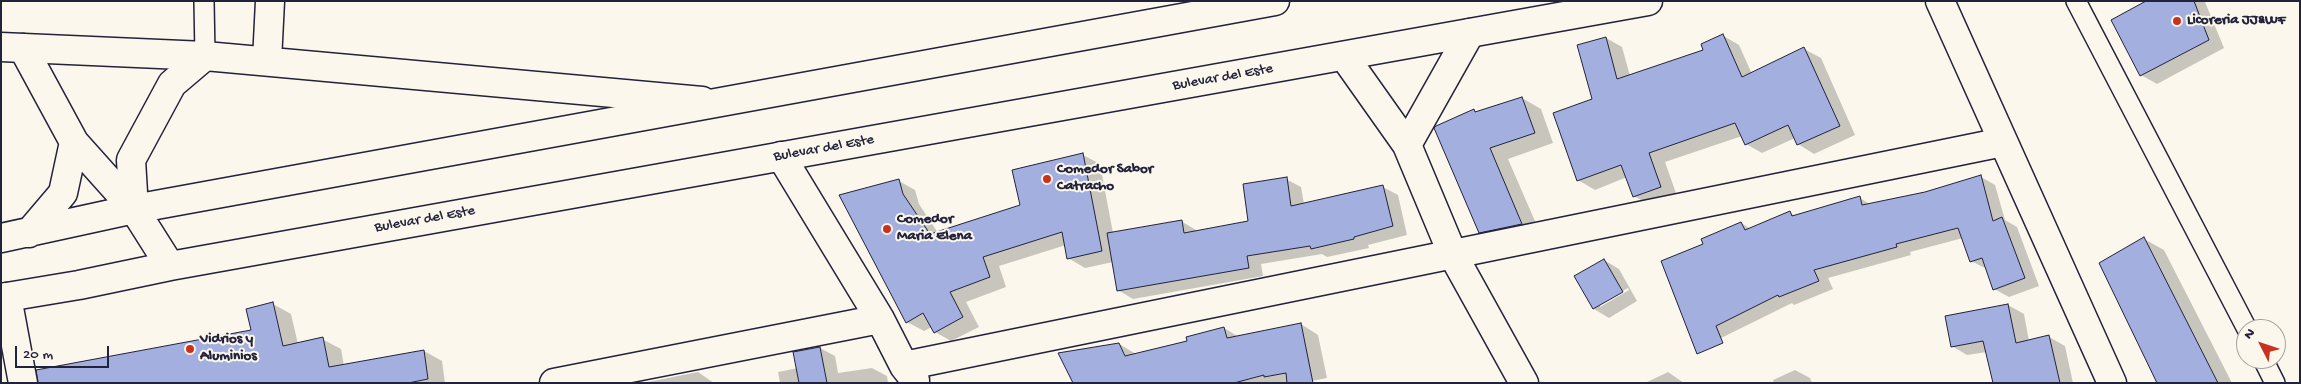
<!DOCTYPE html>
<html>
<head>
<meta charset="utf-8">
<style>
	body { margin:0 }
	#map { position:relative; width:2301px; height:384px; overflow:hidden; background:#fbf7ec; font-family:"Gochi Hand",sans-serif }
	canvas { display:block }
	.frame { position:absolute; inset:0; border:2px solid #22223b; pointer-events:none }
	.north { position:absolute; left:2236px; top:319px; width:50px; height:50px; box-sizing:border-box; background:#fbf7ec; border:1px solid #a4a2a5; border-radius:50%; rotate:311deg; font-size:14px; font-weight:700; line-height:20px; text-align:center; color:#22223b }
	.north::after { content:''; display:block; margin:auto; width:18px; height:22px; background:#c8321e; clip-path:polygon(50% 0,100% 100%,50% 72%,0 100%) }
	.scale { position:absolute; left:15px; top:346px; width:94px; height:22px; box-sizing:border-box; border:2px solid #22223b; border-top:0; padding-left:6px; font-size:15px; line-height:18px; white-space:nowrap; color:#22223b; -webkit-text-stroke:4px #fbf7ec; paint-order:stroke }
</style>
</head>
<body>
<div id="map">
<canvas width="2301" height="384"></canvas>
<div class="frame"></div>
<div class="north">N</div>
<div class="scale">20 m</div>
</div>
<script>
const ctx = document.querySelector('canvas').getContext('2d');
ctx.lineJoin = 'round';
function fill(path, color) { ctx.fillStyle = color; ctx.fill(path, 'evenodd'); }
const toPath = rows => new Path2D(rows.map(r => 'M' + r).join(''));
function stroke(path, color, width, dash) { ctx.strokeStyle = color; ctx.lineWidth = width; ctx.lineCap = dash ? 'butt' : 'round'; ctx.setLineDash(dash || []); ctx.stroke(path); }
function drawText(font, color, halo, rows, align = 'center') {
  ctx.font = font + ' "Gochi Hand",sans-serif'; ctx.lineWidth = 4; ctx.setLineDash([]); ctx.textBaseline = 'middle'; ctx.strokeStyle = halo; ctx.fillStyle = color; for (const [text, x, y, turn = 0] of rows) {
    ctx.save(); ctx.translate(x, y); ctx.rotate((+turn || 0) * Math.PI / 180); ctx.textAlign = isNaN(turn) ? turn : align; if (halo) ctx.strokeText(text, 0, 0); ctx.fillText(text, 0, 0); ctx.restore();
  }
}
const shadow = toPath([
	[2155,1,2205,2,2224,48,2157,84,2141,75],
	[1722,35,1739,45,1752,74,1804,49,1821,58,1855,135,1814,154,1798,144,1795,138,1762,153,1746,144,1742,136,1665,162,1677,196,1650,205,1634,196,1627,177,1595,190,1578,180,1606,38,1622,47,1630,76,1705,50],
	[1522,98,1541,109,1553,143,1508,159,1541,235,1499,243,1480,232,1474,110,1477,113],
	[1083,155,1100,164,1113,233,1181,221,1196,230,1197,232,1250,222,1286,179,1301,187,1304,204,1383,187,1398,195,1407,235,1368,245,1369,248,1327,257,1322,254,1261,264,1263,276,1133,299,1118,290,1113,262,1085,268,1068,258,1066,245,999,266,1006,287,966,302,979,327,951,341,935,332,932,327,924,331,907,322,899,181,915,190,919,204,938,233,1022,206],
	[1981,177,1995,185,2005,220,2017,227,2039,286,2009,297,1994,289,1987,269,1971,261,1963,238,1910,252,1911,255,1828,278,1833,289,1794,305,1792,303,1713,342,1705,245,1741,223,1751,229,1790,213,1796,216,1860,198,1871,205,1925,193],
	[2144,239,2164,250,2232,383,2159,383],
	[1604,260,1619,269,1637,301,1609,318,1594,309],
	[1628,288,1629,290,1600,307,1600,304],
	[273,304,291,314,298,344,322,339,341,349,344,366,424,351,442,361,445,383,77,383,252,331],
	[2008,305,2024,314,2029,341,2049,337,2065,346,2073,383,1994,383,1987,352,1967,355,1952,346],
	[1301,324,1318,335,1327,378,1302,383,1074,383,1119,344,1136,354,1189,342,1188,338,1224,328,1239,337],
	[820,348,835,356,838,373,872,368,887,376,888,383,780,383,778,372,798,368],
	[1795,370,1810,378,1812,383,1774,383,1773,380],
	[698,372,714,383,643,383],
	[1668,372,1684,383,1645,383]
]);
const building = toPath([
	[2146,1,2194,1,2209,40,2140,76,2111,20,2146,1],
	[1723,34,1742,77,1804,47,1840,126,1797,145,1788,125,1745,145,1735,123,1649,153,1661,187,1633,197,1621,165,1577,181,1553,113,1592,99,1577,45,1606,37,1617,79,1703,50,1701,44,1723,34],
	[1522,97,1535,133,1490,148,1522,224,1479,233,1434,128,1436,126,1474,109,1475,112,1522,97],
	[1083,153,1102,251,1067,259,1062,232,983,257,990,277,950,292,963,317,934,333,923,313,906,323,839,195,899,179,903,194,930,234,1020,205,1012,170,1083,153],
	[1981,175,1993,221,2002,217,2025,278,1993,290,1982,258,1970,262,1958,228,1896,244,1897,247,1814,270,1819,281,1779,297,1778,295,1716,326,1723,343,1697,354,1661,261,1703,244,1701,239,1741,222,1745,230,1790,211,1792,216,1860,196,1862,205,1925,192,1981,175],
	[1287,177,1291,206,1383,185,1393,226,1354,237,1354,239,1311,249,1310,246,1247,256,1249,268,1117,291,1107,233,1182,220,1184,233,1248,221,1243,184,1287,177],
	[2144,237,2218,383,2157,383,2099,263,2144,237],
	[1604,259,1623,292,1593,309,1574,276,1604,259],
	[273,302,283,346,323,337,329,367,424,350,428,379,408,383,38,383,36,370,251,330,246,309,273,302],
	[2008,304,2016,343,2049,335,2060,383,1993,383,1983,341,1951,347,1945,316,2008,304],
	[1301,323,1313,383,1287,383,1286,373,1264,377,1264,375,1234,383,1073,383,1058,353,1119,343,1125,356,1187,341,1186,337,1224,327,1227,338,1301,323],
	[820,347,827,383,799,383,793,352,820,347]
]);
const lane = toPath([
	[204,1,205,56],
	[2076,1,2247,329],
	[2263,359,2275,383]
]);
const street = toPath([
	[1940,1,2112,383],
	[1,47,205,56,702,101],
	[1344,56,1407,145,1453,255,1524,383],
	[267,61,270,1],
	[1407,145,1470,33],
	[781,156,880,319,904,366,915,380],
	[7,297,23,383],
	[904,366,2003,142],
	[554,383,880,319]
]);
const highway = toPath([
	[23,48,74,142,63,193,29,233],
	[74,142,134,209,170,266],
	[134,209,131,160,172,84,205,56],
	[1,238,134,209,1275,1],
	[1,298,79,285,170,266,1648,1]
]);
const markers = [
	[2177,21,5,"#c8321e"],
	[1047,179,5,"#c8321e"],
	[887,229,5,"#c8321e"],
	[190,349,5,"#c8321e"]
];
const poiNames = [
	["Licoreria JJ&WF",2187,21],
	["Comedor Sabor",1057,170],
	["Catracho",1057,187],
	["Comedor",897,220],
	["Maria Elena",897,237],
	["Vidrios y",200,340],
	["Aluminios",200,357]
];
const streetNames = [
	["Bulevar del Este",1223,78,-10],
	["Bulevar del Este",824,149,-10],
	["Bulevar del Este",425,220,-10]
];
fill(shadow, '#0003');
fill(building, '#a3afdf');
stroke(building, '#22223b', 1);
stroke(lane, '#22223b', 22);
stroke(street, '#22223b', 31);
stroke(highway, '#22223b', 31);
stroke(lane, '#fbf7ec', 19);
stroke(street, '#fbf7ec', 28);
stroke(highway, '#fbf7ec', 28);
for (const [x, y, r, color] of markers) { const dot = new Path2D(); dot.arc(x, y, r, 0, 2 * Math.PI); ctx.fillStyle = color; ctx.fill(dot); stroke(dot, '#fbf7ec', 2); }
drawText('bold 15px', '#22223b', '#fbf7ec', poiNames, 'left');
drawText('15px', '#22223b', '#fbf7ec', streetNames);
</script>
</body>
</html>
